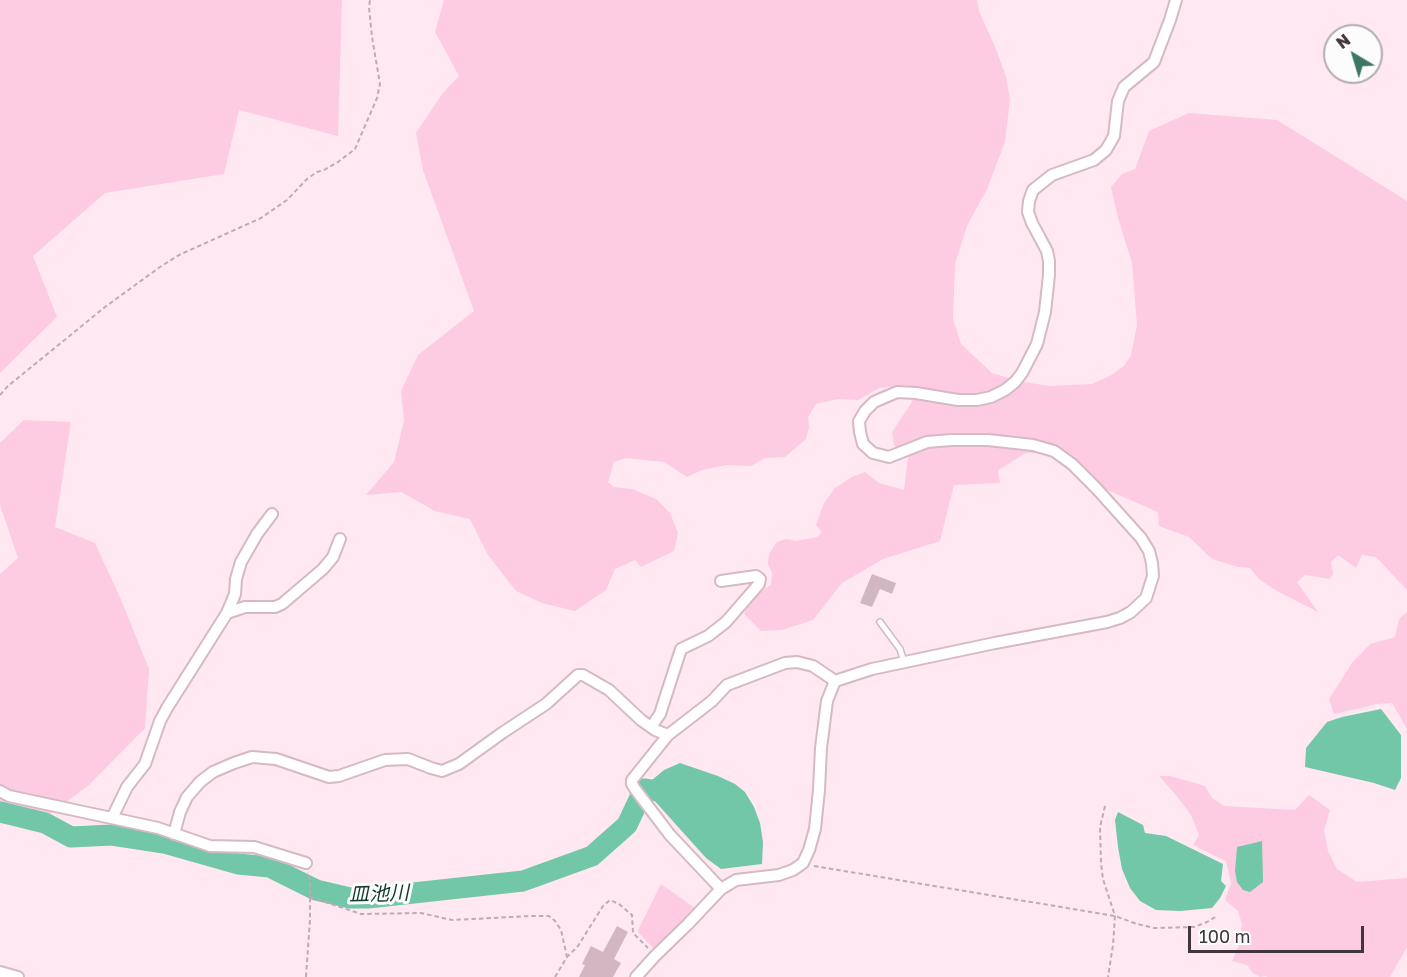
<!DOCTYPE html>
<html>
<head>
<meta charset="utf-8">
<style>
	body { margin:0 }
	#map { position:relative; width:1407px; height:977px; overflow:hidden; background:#ffe8f2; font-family:"Golos Text",sans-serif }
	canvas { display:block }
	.north { position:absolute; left:1323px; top:24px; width:60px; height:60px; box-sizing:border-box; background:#fcfcfc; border:2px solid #b1adaf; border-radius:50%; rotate:322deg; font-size:16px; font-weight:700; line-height:24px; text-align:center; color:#41363b }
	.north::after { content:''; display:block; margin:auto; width:21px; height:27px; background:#3b7762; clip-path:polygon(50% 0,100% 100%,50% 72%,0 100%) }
	.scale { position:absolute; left:1188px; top:926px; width:176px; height:27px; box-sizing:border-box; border:3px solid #41363b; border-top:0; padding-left:8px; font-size:18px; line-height:21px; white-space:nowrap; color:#41363b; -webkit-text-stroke:4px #fcfcfc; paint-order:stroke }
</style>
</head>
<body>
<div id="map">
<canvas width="1407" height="977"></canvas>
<div class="north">N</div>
<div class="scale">100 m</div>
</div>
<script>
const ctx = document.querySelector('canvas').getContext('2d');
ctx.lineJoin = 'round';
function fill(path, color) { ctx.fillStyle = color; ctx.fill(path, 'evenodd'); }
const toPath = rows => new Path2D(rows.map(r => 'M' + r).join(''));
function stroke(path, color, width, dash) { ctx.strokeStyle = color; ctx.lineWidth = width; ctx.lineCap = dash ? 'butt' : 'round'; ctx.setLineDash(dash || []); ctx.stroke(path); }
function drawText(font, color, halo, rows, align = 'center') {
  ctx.font = font + ' "Golos Text","Noto Sans JP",sans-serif'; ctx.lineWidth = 6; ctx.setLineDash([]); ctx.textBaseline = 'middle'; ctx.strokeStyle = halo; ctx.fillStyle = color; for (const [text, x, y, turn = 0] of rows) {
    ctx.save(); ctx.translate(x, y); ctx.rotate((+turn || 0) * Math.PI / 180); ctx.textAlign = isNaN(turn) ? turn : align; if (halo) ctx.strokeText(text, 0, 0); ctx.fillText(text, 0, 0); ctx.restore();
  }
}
const green = toPath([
	[0,0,342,0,338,136,239,110,224,174,105,193,33,256,57,317,0,373],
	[444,0,977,0,979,11,996,49,1006,77,1010,99,1005,142,987,189,967,226,955,264,953,319,961,344,992,373,1018,381,1049,386,1092,384,1110,376,1124,366,1131,355,1137,325,1132,263,1118,218,1111,187,1122,174,1135,169,1149,131,1189,113,1277,120,1407,201,1407,590,1376,557,1362,555,1356,568,1338,555,1331,562,1333,574,1330,579,1305,575,1297,582,1318,612,1277,591,1259,579,1250,568,1238,567,1212,559,1189,537,1159,526,1158,512,1107,490,1070,453,1026,453,998,470,1000,483,954,485,940,541,883,559,842,583,813,620,782,630,761,631,744,614,749,603,757,594,771,585,772,573,768,564,769,554,777,542,786,539,796,541,817,537,822,532,816,525,824,503,835,488,852,477,865,472,879,483,904,490,908,457,894,445,892,432,912,402,908,385,879,388,858,400,838,399,816,404,808,417,809,428,806,439,785,457,765,458,751,466,727,465,702,470,687,477,664,462,626,458,614,462,608,482,614,487,632,489,656,499,670,513,678,533,674,551,641,567,635,560,615,569,606,590,575,611,542,603,516,591,488,555,470,519,435,511,401,492,366,495,394,462,404,421,401,391,418,355,474,311,423,170,416,133,443,93,459,76,435,32],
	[24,420,71,422,55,527,95,543,122,602,149,669,145,728,89,785,52,813,0,821,0,574,18,558,0,505,0,443],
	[1407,612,1407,729,1392,703,1377,704,1334,714,1329,699,1352,663,1370,644,1395,637,1399,619],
	[1159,776,1170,776,1205,786,1212,798,1224,806,1295,810,1309,795,1330,810,1324,830,1328,851,1337,869,1357,882,1407,878,1407,947,1390,977,1267,977,1266,976,1260,977,1253,973,1247,965,1232,961,1239,945,1242,924,1238,911,1225,900,1231,884,1226,861,1193,845,1199,835,1191,815,1176,795],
	[661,884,695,908,685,920,655,950,638,932,639,928]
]);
const water = toPath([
	[1381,709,1401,735,1401,778,1395,790,1374,783,1305,767,1306,748,1327,722,1342,717],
	[680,763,718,776,735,784,745,792,754,807,760,823,763,842,762,864,721,869,706,858,644,789,652,780,664,770],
	[1118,812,1143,825,1145,833,1166,836,1223,864,1221,881,1226,886,1220,898,1212,908,1180,911,1156,910,1140,901,1130,888,1122,869,1118,847,1115,820],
	[1262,841,1263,882,1250,892,1243,890,1237,882,1235,871,1237,847]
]);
const river = toPath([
	[0,812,45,823,71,837,112,835,164,843,238,864,270,867,316,890,350,898,368,898,523,881,592,856,627,825,644,789,672,793]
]);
const building = toPath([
	[872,574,896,583,892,594,880,589,872,607,860,603],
	[617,926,628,932,614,959,621,963,613,977,579,977,585,965,582,964,591,946,603,952]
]);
const path = toPath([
	[0,395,8,386,105,307,160,267,179,255,261,218,287,200,307,179,317,172,324,170,338,162,355,149,377,98,380,84,372,37,369,7,370,0],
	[1105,806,1100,827,1101,863,1103,879,1115,916,1113,945,1108,977],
	[814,866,1115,916,1137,924,1154,928,1194,927,1207,922,1217,916],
	[310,897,361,914,421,913,452,920,531,916,549,916,555,921,561,930,567,957],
	[306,977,310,919,310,880,308,872],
	[555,977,567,957,578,946,603,906,610,900,619,904,632,915,633,933,648,948]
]);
const service = toPath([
	[880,622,900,649,904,662]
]);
const minor = toPath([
	[227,613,245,607,275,607,282,604,323,569,333,557,340,539],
	[651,727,660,714,681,649,708,636,726,622,759,584,760,579,756,576,721,581],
	[0,791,9,796,158,828,210,846,254,847,306,863],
	[112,818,127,787,145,764,160,721,167,708,227,613,235,594,236,579,241,562,257,534,272,514],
	[174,834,180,812,187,797,200,782,213,772,234,763,252,757,276,759,329,777,339,776,385,760,408,759,431,768,442,771,459,764,502,733,546,704,578,675,583,675,609,690,641,720,655,730,668,735],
	[721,889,670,835,635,789,632,784,632,780,668,735,712,701,727,685,785,663,797,662,813,666,835,681],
	[0,972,18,977],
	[636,977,655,956,688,924,721,889,736,880,779,875,793,870,803,863,809,850,815,829,819,790,821,748,827,701,835,681,872,669,995,643,1107,622,1120,618,1131,612,1146,598,1153,576,1152,563,1149,551,1141,538,1097,489,1072,464,1054,451,1033,445,988,440,951,440,927,442,889,457,873,453,863,444,860,432,859,421,865,411,874,402,897,392,916,393,958,400,977,400,991,397,1005,390,1015,382,1022,373,1037,344,1045,312,1049,275,1049,261,1047,251,1032,223,1028,212,1029,201,1033,190,1052,175,1094,160,1106,150,1114,136,1118,101,1124,87,1154,62,1170,20,1176,0]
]);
const waterNames = [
	["皿池川",379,894,-2]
];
fill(green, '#fdcbe2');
fill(water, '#71c7a8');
stroke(river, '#71c7a8', 21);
fill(building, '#d2b7c3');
stroke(service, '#d5b9c5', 8);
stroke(minor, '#d5b9c5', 14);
stroke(path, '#beabb3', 2, [4.5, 3]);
stroke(service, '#fff', 5);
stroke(minor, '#fff', 10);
drawText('italic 20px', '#133a2d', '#fcfcfc', waterNames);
</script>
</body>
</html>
